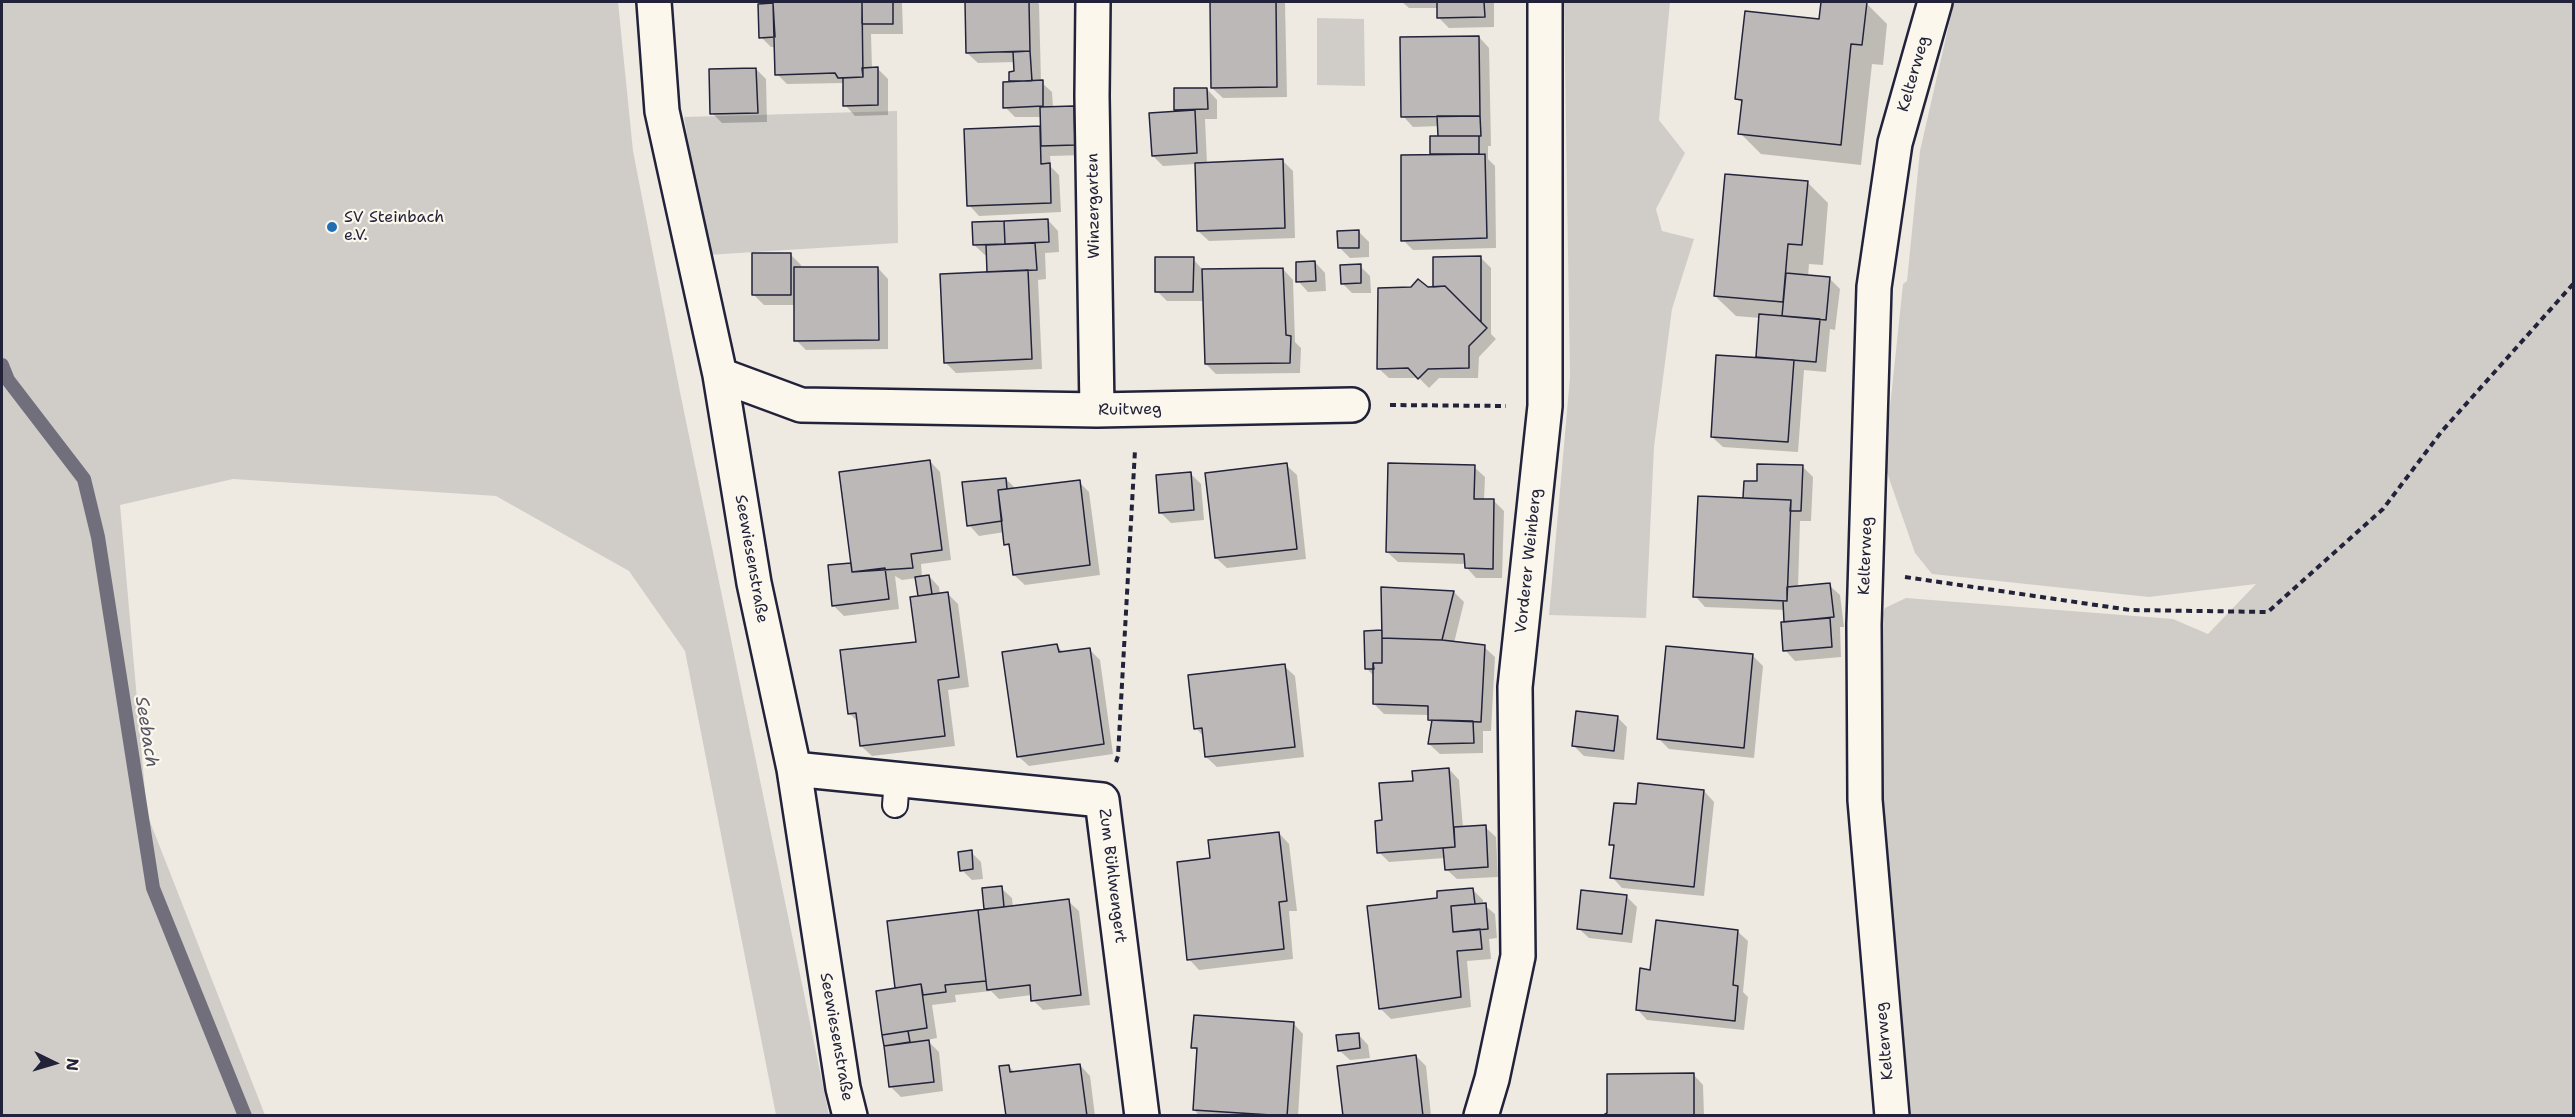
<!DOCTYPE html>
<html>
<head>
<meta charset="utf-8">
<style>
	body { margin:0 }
	#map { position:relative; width:2575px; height:1117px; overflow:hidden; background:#eeeae2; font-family:"Shantell Sans",sans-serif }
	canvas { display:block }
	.frame { position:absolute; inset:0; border:3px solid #22223b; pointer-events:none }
	.north { position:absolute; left:24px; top:1033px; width:60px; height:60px; -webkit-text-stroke:4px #fbf7ec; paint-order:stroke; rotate:95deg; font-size:16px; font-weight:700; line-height:24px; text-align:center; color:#22223b }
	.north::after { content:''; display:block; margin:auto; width:21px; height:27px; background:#22223b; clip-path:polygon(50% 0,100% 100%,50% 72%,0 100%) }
</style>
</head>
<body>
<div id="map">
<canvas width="2575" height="1117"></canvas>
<div class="frame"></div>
<div class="north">N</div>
</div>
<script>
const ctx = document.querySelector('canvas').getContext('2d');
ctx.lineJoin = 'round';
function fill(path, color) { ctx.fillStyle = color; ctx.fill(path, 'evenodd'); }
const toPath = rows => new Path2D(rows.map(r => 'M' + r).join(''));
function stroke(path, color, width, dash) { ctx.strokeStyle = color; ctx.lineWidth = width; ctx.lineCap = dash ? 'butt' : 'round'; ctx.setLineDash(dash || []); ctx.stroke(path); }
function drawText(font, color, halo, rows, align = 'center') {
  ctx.font = font + ' "Shantell Sans",sans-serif'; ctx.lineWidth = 4.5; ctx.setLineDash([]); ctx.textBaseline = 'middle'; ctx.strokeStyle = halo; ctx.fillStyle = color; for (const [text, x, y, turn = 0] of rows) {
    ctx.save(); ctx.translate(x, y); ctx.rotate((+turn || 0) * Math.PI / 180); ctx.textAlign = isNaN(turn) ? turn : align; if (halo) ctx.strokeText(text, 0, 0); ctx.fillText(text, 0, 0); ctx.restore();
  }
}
const green = toPath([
	[2,2,618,2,633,151,680,392,829,1115,776,1115,685,651,629,571,496,496,233,479,120,505,147,814,265,1115,2,1115],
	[1564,2,1670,2,1659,120,1685,153,1656,209,1662,231,1694,239,1672,309,1654,447,1646,618,1549,615,1570,377],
	[1954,2,2573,2,2573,1115,1904,1115,1882,831,1875,634,1885,608,1906,598,2173,619,2208,634,2256,584,2149,597,1932,574,1915,553,1884,464,1903,284,1907,281,1920,151],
	[1317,18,1364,19,1365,86,1317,85],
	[897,111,898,243,707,255,684,117]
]);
const shadow = toPath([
	[775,2,902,2,903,34,871,34,872,69,877,68,888,79,888,115,855,116,845,105,845,83,787,84,777,74,776,47,771,47,761,37],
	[966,2,1037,2,1039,4,1041,82,1052,92,1053,108,1073,108,1084,118,1085,155,1050,156,1051,167,1059,175,1061,212,979,216,969,205,966,131,1042,127,1041,117,1015,117,1005,107,1010,73,1015,72,1015,62,978,63,967,53],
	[1211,2,1285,2,1287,97,1223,98,1212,88],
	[1402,2,1494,2,1494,27,1449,28,1439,18,1438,8,1409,8],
	[1822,2,1866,3,1887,24,1883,65,1872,64,1861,165,1761,154,1740,133,1743,104,1737,98,1821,20],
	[1479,37,1489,48,1491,146,1488,146,1488,159,1495,166,1496,248,1413,250,1403,240,1431,156,1431,138,1439,138,1439,126,1413,127,1403,116],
	[756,69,766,79,767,122,722,123,712,113],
	[1207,89,1217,100,1217,119,1205,119,1207,164,1283,161,1293,171,1295,238,1209,241,1198,231,1196,164,1163,166,1153,156,1179,113,1176,109],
	[1807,182,1828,203,1823,265,1809,264,1808,277,1829,278,1840,289,1835,330,1830,329,1826,372,1804,370,1798,452,1723,447,1712,437,1757,358,1760,318,1736,316,1715,296],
	[1048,220,1058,231,1059,252,1045,253,1046,279,1038,280,1042,369,956,373,945,362,988,273,988,255,985,255,974,245],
	[1359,232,1369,242,1369,257,1350,258,1339,247],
	[791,255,801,265,801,269,878,268,888,279,888,349,806,350,796,340,795,305,764,305,754,295],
	[1481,258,1491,268,1491,334,1496,339,1479,357,1478,378,1439,378,1429,388,1419,378,1389,378,1378,368,1427,288,1434,288],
	[1193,259,1204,271,1283,269,1293,280,1295,342,1301,348,1300,373,1216,374,1206,364,1204,301,1167,301,1157,291],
	[1315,262,1325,273,1326,291,1308,292,1298,281],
	[1360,266,1370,276,1371,293,1352,293,1342,283],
	[930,461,940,472,951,560,921,564,922,577,929,576,939,587,940,595,948,594,958,604,969,687,948,690,955,746,872,756,861,746,859,723,849,713,917,644,919,597,917,578,902,580,895,576,899,609,844,616,834,606,853,564],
	[1286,465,1297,475,1306,559,1227,568,1216,558],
	[1474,467,1485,477,1484,500,1494,501,1504,511,1502,578,1476,578,1466,567,1466,564,1398,562,1387,552],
	[1803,467,1813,477,1811,521,1800,521,1798,588,1829,585,1840,595,1844,627,1840,627,1841,657,1795,661,1785,650,1785,610,1705,607,1695,596,1745,500,1759,483],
	[1190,473,1201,484,1204,520,1171,523,1160,512],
	[1006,479,1016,489,1079,482,1089,492,1100,575,1025,585,1014,575,1011,549,1006,544,1005,532,979,536,969,525],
	[1382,589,1454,592,1464,602,1454,643,1484,647,1495,657,1491,731,1483,731,1483,753,1440,754,1429,744,1433,724,1429,720,1429,715,1384,714,1374,704,1375,677,1366,668,1384,631],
	[1057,646,1064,653,1090,650,1100,660,1113,754,1029,766,1018,756],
	[1753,656,1763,666,1754,758,1669,749,1659,739],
	[1284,666,1295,676,1304,757,1217,767,1206,757,1204,737,1196,728],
	[1617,717,1627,727,1624,760,1584,756,1574,746],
	[1449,769,1459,780,1463,828,1485,827,1496,837,1498,877,1457,879,1446,869,1445,858,1389,862,1379,852,1383,822],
	[1704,791,1714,802,1704,896,1622,888,1612,877,1615,848,1611,844,1637,806],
	[1279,833,1289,844,1297,911,1289,911,1293,959,1199,970,1189,959,1211,859],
	[971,852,981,862,983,879,972,880,962,870],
	[1001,888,1012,898,1013,908,1068,901,1079,911,1090,1005,1043,1010,1033,1000,1032,995,999,999,991,991,955,995,956,1002,932,1005,937,1038,927,1040,939,1052,943,1091,901,1097,890,1086,878,992,897,989,889,922,985,911,983,890],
	[1472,889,1483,900,1483,904,1495,914,1497,938,1489,939,1491,959,1467,961,1471,1007,1391,1019,1381,1009],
	[1626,896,1637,907,1632,943,1589,938,1578,928],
	[1737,931,1748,941,1743,992,1748,997,1744,1030,1647,1020,1637,1009,1651,971],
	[1293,1023,1303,1034,1298,1116,1200,1116,1194,1110,1199,1052,1193,1047],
	[1358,1034,1368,1045,1370,1058,1350,1060,1339,1050],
	[1416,1056,1426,1066,1431,1116,1345,1116],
	[1080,1065,1090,1076,1095,1116,1008,1116,1009,1066,1015,1073],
	[1693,1074,1703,1085,1704,1116,1605,1116]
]);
const stream = toPath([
	[2,365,8,380,84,479,98,537,153,888,245,1116]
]);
const building = toPath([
	[773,2,862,2,863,77,838,78,835,73,775,75,773,2],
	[862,2,893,2,893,24,862,24,862,2],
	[965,2,1029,2,1030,51,966,53,965,2],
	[1210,2,1276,2,1277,87,1211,88,1210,2],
	[1437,2,1484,2,1485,17,1437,18,1437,2],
	[1821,2,1867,2,1862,45,1851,44,1841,145,1738,134,1742,100,1735,99,1745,11,1819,19,1821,2],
	[773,3,775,37,759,38,758,4,773,3],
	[1479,36,1480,116,1401,117,1400,37,1479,36],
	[1030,51,1032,81,1009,81,1009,72,1014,71,1013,52,1030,51],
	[878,67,878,105,843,106,843,78,863,77,862,68,878,67],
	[756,68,758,113,710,114,709,69,756,68],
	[1043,80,1043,106,1003,108,1003,82,1043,80],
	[1174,88,1207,88,1208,109,1174,110,1174,88],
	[1074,106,1075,145,1041,146,1040,107,1074,106],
	[1195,110,1197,153,1152,156,1149,113,1195,110],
	[1437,116,1480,116,1481,136,1438,136,1437,116],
	[1040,126,1041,164,1050,163,1051,203,967,206,964,129,1040,126],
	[1430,136,1479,136,1479,154,1430,154,1430,136],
	[1485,154,1487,238,1401,241,1401,155,1485,154],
	[1283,159,1285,228,1197,231,1195,163,1283,159],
	[1725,174,1808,181,1802,245,1788,244,1783,302,1714,296,1725,174],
	[1048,219,1049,242,1005,244,1004,221,1048,219],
	[1004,221,1005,244,973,245,972,222,1004,221],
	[1359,230,1359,248,1338,248,1337,231,1359,230],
	[1035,243,1037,270,987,272,986,245,1035,243],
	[752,253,791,253,791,295,752,295,752,253],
	[1481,256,1481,322,1445,286,1433,287,1433,257,1481,256],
	[1155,257,1194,257,1193,292,1155,292,1155,257],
	[1315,261,1316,281,1296,282,1296,262,1315,261],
	[1361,264,1361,283,1341,284,1340,265,1361,264],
	[794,267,878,267,879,340,794,341,794,267],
	[1283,268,1286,335,1291,336,1290,363,1205,364,1202,269,1283,268],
	[1028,270,1032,359,944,363,940,274,1028,270],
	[1786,273,1830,277,1826,320,1782,316,1786,273],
	[1418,279,1428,287,1445,286,1487,328,1469,346,1469,368,1428,369,1418,379,1408,368,1377,369,1378,288,1411,287,1418,279],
	[1759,314,1820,319,1816,362,1756,357,1759,314],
	[1716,355,1794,360,1788,442,1711,437,1716,355],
	[930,460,942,550,911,554,913,568,852,572,839,472,930,460],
	[1287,463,1297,549,1215,558,1205,473,1287,463],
	[1388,463,1475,465,1474,499,1494,499,1493,569,1465,568,1464,554,1386,552,1388,463],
	[1757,464,1803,465,1801,511,1790,511,1791,500,1743,498,1744,481,1757,481,1757,464],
	[1191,472,1194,510,1159,513,1156,475,1191,472],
	[1006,478,1007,489,998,490,1002,521,967,526,962,482,1006,478],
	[1080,480,1090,565,1013,575,1009,544,1004,545,998,490,1080,480],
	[1698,496,1791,500,1787,601,1693,597,1698,496],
	[851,563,852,572,885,568,889,599,832,606,828,565,851,563],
	[929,575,932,594,918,596,915,577,929,575],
	[1830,583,1834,617,1784,622,1783,601,1787,601,1787,587,1830,583],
	[1381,587,1454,591,1442,640,1382,638,1381,587],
	[948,592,959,677,938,680,945,736,860,746,856,713,848,714,840,650,916,642,910,597,948,592],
	[1830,618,1832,647,1783,651,1781,622,1830,618],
	[1382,630,1382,663,1373,663,1374,669,1365,669,1364,631,1382,630],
	[1382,638,1442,640,1485,645,1481,722,1428,720,1428,706,1373,704,1373,663,1382,663,1382,638],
	[1057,644,1059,652,1090,648,1104,744,1017,757,1002,652,1057,644],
	[1666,646,1753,654,1744,748,1657,739,1666,646],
	[1285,664,1295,747,1205,757,1202,728,1194,729,1188,675,1285,664],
	[1576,711,1618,716,1614,751,1572,746,1576,711],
	[1432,720,1473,721,1474,743,1428,744,1432,720],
	[1449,768,1455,847,1377,853,1375,821,1382,820,1379,783,1413,781,1412,771,1449,768],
	[1638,783,1704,790,1694,887,1610,878,1614,845,1609,845,1614,803,1636,804,1638,783],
	[1486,825,1488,867,1445,870,1443,848,1455,847,1454,827,1486,825],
	[1279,832,1287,901,1279,902,1284,949,1187,960,1177,862,1210,858,1208,840,1279,832],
	[972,850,973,869,960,871,958,852,972,850],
	[1002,886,1004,907,984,909,982,888,1002,886],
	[1473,888,1475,904,1451,906,1453,932,1480,929,1482,949,1457,951,1461,997,1379,1009,1367,906,1437,898,1437,891,1473,888],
	[1581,890,1627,895,1622,934,1577,929,1581,890],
	[1069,899,1081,995,1031,1001,1030,985,987,990,978,910,1069,899],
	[1486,903,1488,929,1453,932,1451,906,1486,903],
	[978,910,986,981,945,985,946,992,923,995,921,984,895,988,887,921,978,910],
	[1656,920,1738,930,1733,985,1738,986,1735,1021,1636,1010,1640,968,1650,970,1656,920],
	[921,984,927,1028,882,1035,876,991,921,984],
	[1194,1015,1294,1022,1287,1116,1193,1110,1197,1048,1191,1048,1194,1015],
	[908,1031,910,1042,884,1046,882,1035,908,1031],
	[1359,1033,1360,1048,1338,1051,1336,1035,1359,1033],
	[929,1040,934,1082,889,1087,884,1046,929,1040],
	[1416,1055,1423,1116,1343,1116,1337,1066,1416,1055],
	[1080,1064,1087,1116,1006,1116,999,1066,1009,1065,1010,1072,1080,1064],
	[1694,1073,1694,1116,1602,1116,1607,1113,1607,1074,1694,1073]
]);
const path = toPath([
	[1390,405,1506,406],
	[1905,577,2130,610,2268,612,2383,509,2442,431,2574,283],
	[1116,762,1118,756,1135,450]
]);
const lane = toPath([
	[895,805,897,779]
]);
const street = toPath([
	[654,2,662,111,720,375,754,583,794,769,843,1088,850,1116],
	[1093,2,1092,96,1097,410],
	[720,375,801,405,1097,410,1352,405],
	[794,769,1102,800,1142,1116],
	[1481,1116,1492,1079,1518,956,1515,687,1545,406,1545,2],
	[1892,1116,1865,800,1864,624,1874,287,1895,143,1935,2]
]);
const markers = [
	[332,227,6,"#1f6fb2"]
];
const streetNames = [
	["Kelterweg",1914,74,-74],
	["Winzergarten",1094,206,-91],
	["Ruitweg",1130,410,-1],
	["Kelterweg",1866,556,-88],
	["Seewiesenstraße",751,559,80],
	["Vorderer Weinberg",1529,561,-84],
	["Zum Bühlwengert",1112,876,83],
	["Seewiesenstraße",836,1037,80],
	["Kelterweg",1885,1041,-95]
];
const poiNames = [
	["SV Steinbach",344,218],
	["e.V.",344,236]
];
const waterNames = [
	["Seebach",146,732,81]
];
fill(green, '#d0cdc9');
fill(shadow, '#0003');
stroke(stream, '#716f7c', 14);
fill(building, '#bcb8b8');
stroke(building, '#22223b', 1.5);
stroke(lane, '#22223b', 28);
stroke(street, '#22223b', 38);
stroke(path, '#22223b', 4, [6, 4.5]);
stroke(lane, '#fbf7ec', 24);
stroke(street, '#fbf7ec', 33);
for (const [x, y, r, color] of markers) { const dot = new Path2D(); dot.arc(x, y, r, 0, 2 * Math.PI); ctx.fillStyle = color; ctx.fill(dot); stroke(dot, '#fbf7ec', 2); }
drawText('16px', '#22223b', '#fbf7ec', streetNames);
drawText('16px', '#22223b', '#fbf7ec', poiNames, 'left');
drawText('italic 18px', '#575666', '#fbf7ec', waterNames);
</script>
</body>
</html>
